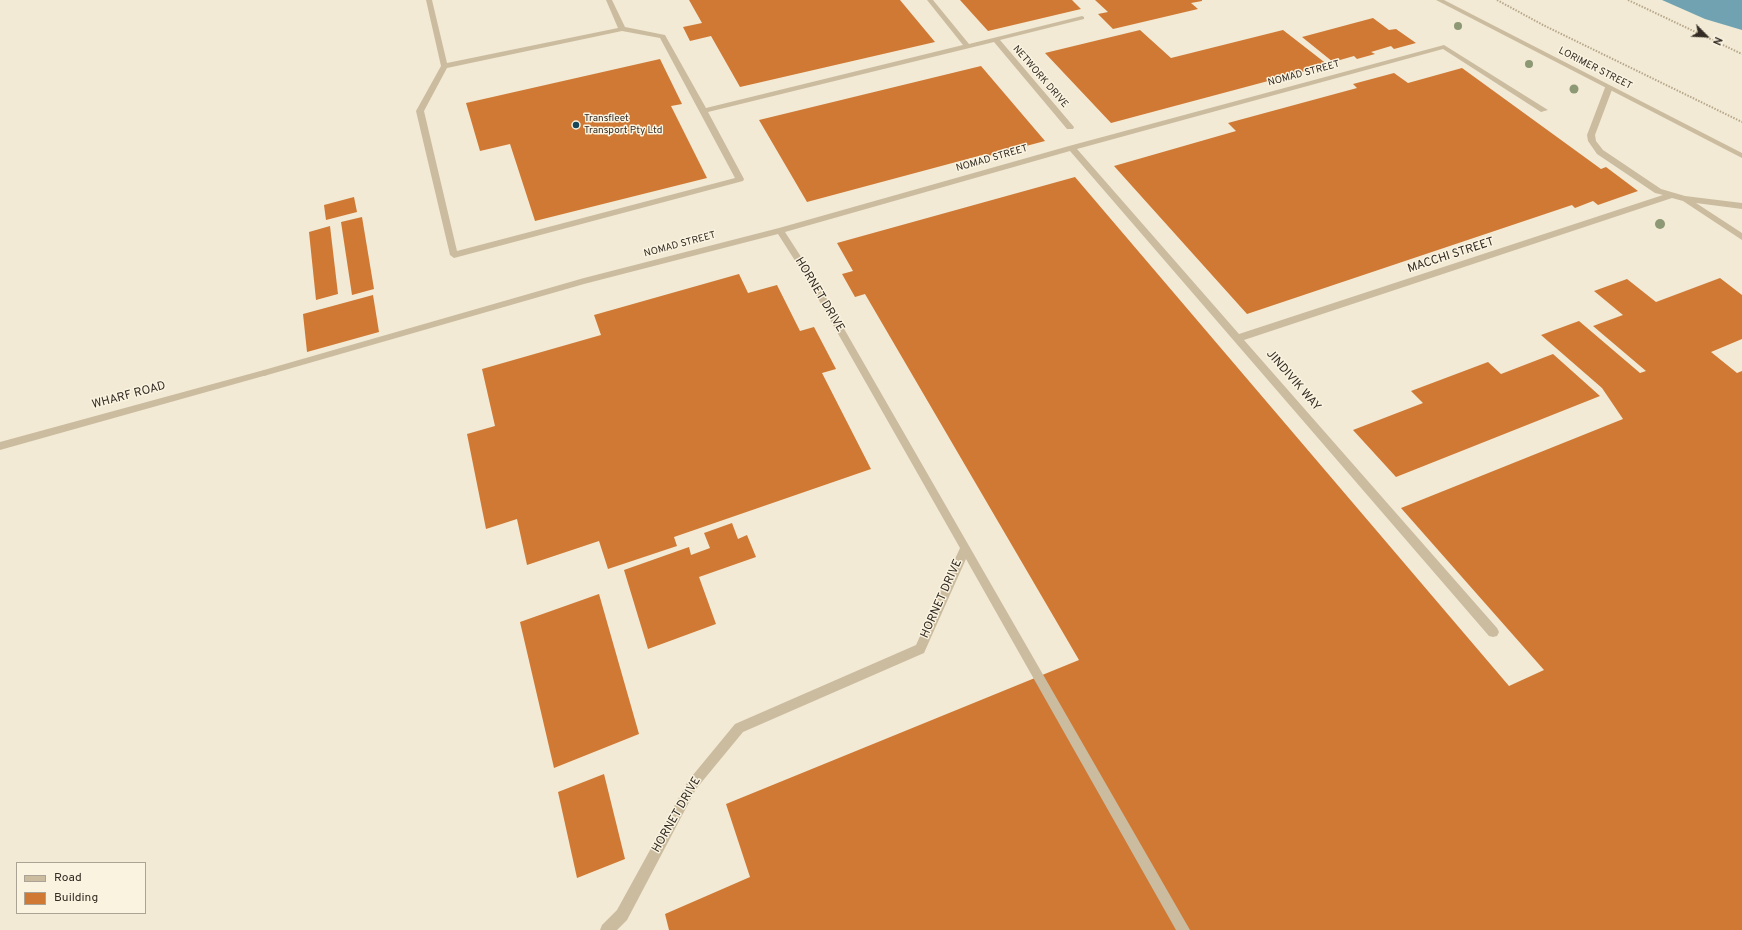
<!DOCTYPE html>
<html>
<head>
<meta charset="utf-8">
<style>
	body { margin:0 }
	#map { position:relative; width:1742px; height:930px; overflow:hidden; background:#f2ead4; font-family:Overpass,sans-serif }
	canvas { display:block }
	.legend { position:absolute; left:16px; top:862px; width:130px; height:52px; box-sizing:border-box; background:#faf3e0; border:1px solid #aba395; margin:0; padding:5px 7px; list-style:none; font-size:12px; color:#342c24 }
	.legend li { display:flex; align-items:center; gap:8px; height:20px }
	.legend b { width:20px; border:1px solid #aba395 }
	.north { position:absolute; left:1686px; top:16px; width:40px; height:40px; -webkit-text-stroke:3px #faf3e0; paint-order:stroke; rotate:114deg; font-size:11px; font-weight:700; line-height:16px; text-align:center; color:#342c24 }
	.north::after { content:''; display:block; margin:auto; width:14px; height:18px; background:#342c24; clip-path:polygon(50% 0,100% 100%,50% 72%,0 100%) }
</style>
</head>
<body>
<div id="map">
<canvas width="1742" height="930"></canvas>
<ul class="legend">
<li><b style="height:5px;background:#cbbca0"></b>Road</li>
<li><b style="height:11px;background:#d07935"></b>Building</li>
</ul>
<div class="north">N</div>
</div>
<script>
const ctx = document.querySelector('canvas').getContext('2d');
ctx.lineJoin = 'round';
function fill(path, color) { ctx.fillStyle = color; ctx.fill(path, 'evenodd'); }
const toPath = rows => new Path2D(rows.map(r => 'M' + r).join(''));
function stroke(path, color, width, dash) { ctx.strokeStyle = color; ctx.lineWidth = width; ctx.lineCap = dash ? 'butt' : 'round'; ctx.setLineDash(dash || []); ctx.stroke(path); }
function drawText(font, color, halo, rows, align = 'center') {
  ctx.font = font + ' Overpass,sans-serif'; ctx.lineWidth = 3; ctx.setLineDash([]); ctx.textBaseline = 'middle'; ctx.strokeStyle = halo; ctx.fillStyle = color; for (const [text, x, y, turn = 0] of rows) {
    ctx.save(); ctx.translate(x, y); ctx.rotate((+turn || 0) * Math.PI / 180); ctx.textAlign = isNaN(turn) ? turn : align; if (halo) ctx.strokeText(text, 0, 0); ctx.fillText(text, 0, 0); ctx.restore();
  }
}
const water = toPath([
	[1662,0,1742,0,1742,30,1705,19]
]);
const building = toPath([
	[689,0,900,0,935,42,740,87,711,36,690,41,683,27,702,23],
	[960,0,1072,0,1081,9,988,31],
	[1095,0,1202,0,1202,1,1191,3,1198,9,1113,29,1098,14,1108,12],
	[1373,18,1389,30,1396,29,1416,43,1394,49,1391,46,1371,52,1375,54,1357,59,1354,56,1333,62,1302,37],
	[1140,30,1171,58,1283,30,1328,65,1111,123,1045,53],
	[660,59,682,104,671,106,707,178,535,221,510,144,480,151,466,103],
	[981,66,1045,141,988,156,986,154,807,202,759,120],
	[1462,68,1601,169,1606,167,1638,191,1598,205,1593,201,1575,208,1572,205,1247,314,1114,166,1236,131,1228,123,1357,88,1353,84,1394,73,1408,83],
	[1075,177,1509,686,1544,670,1401,508,1623,419,1602,388,1541,335,1579,321,1640,373,1646,371,1593,326,1623,315,1594,291,1627,279,1656,302,1720,278,1742,295,1742,339,1711,352,1737,373,1742,371,1742,930,669,930,665,914,750,877,726,804,1079,660,865,294,855,297,842,274,853,271,837,243],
	[354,197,357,212,326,220,324,205],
	[362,217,374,289,352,295,341,222],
	[330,226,338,294,316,300,309,232],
	[739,274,748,293,777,285,800,331,814,327,836,369,822,373,871,469,674,537,677,546,608,569,599,541,527,565,517,519,486,529,467,434,495,426,482,369,601,335,594,315],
	[373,295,379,332,307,352,303,314],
	[1553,354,1600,396,1396,477,1353,430,1423,403,1411,391,1488,362,1501,374],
	[732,523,738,539,747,535,756,557,699,577,716,624,648,649,624,570,689,547,691,555,710,548,704,533],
	[599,594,639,734,554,768,520,622],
	[604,774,625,859,577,878,558,792]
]);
const path = toPath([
	[1497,0,1543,25,1742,122],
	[1628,0,1742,54]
]);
const service = toPath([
	[426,0,432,0,447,63,618,28,606,0,612,0,625,27,665,35,706,108,963,45,927,0,933,0,969,44,1082,16,1084,17,1084,19,1000,40,1074,127,1073,129,1067,129,994,42,708,112,744,179,743,181,454,258,450,255,416,111,441,66,426,0],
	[622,31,660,38,735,178,457,251,424,111,447,68,622,31],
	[1444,45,1548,110,1541,112,1443,49,1077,149,1239,334,1663,195,1655,193,1597,154,1588,141,1587,135,1606,85,1613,87,1595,135,1596,141,1603,150,1661,189,1685,196,1742,203,1742,209,1696,203,1742,233,1742,240,1683,201,1672,198,1244,340,1497,628,1499,632,1497,636,1493,637,1489,636,1070,151,785,232,816,280,1190,930,1176,930,966,559,924,653,743,732,696,789,627,920,617,930,600,930,602,925,617,910,688,781,735,724,916,645,960,548,808,281,778,234,584,284,264,376,259,373,264,370,584,278,779,228,1069,146,1444,45]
]);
const minor = toPath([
	[1436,0,1444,0,1742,153,1742,158,1436,0],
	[264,370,267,371,269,373,267,375,0,450,0,442,264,370]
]);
const trees = [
	[1458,26,4],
	[1529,64,4],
	[1574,89,4.5],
	[1660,224,5]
];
const markers = [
	[576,125,4,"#174758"]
];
const farStreetnames = [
	["LORIMER STREET",1595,69,27],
	["NOMAD STREET",1304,74,-15],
	["NETWORK DRIVE",1040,77,49],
	["NOMAD STREET",992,159,-16],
	["NOMAD STREET",680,245,-15]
];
const farPoinames = [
	["Transfleet",584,119],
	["Transport Pty Ltd",584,131]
];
const streetNames = [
	["MACCHI STREET",1451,256,-18],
	["HORNET DRIVE",819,295,59],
	["JINDIVIK WAY",1293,381,49],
	["WHARF ROAD",129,396,-15],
	["HORNET DRIVE",942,599,-66],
	["HORNET DRIVE",677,815,-60]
];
fill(water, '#71a2b1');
fill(building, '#d07935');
stroke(path, '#b6a68a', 2, [1.5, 1.5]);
fill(service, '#cbbca0');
fill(minor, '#cbbca0');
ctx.fillStyle = '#8d9874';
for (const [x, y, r] of trees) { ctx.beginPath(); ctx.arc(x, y, r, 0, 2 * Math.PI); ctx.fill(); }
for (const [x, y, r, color] of markers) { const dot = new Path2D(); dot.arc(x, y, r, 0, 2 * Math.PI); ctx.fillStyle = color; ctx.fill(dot); stroke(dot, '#faf3e0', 1.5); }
drawText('10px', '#342c24', '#faf3e0', farStreetnames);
drawText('10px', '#342c24', '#faf3e0', farPoinames, 'left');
drawText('12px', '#342c24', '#faf3e0', streetNames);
</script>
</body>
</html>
